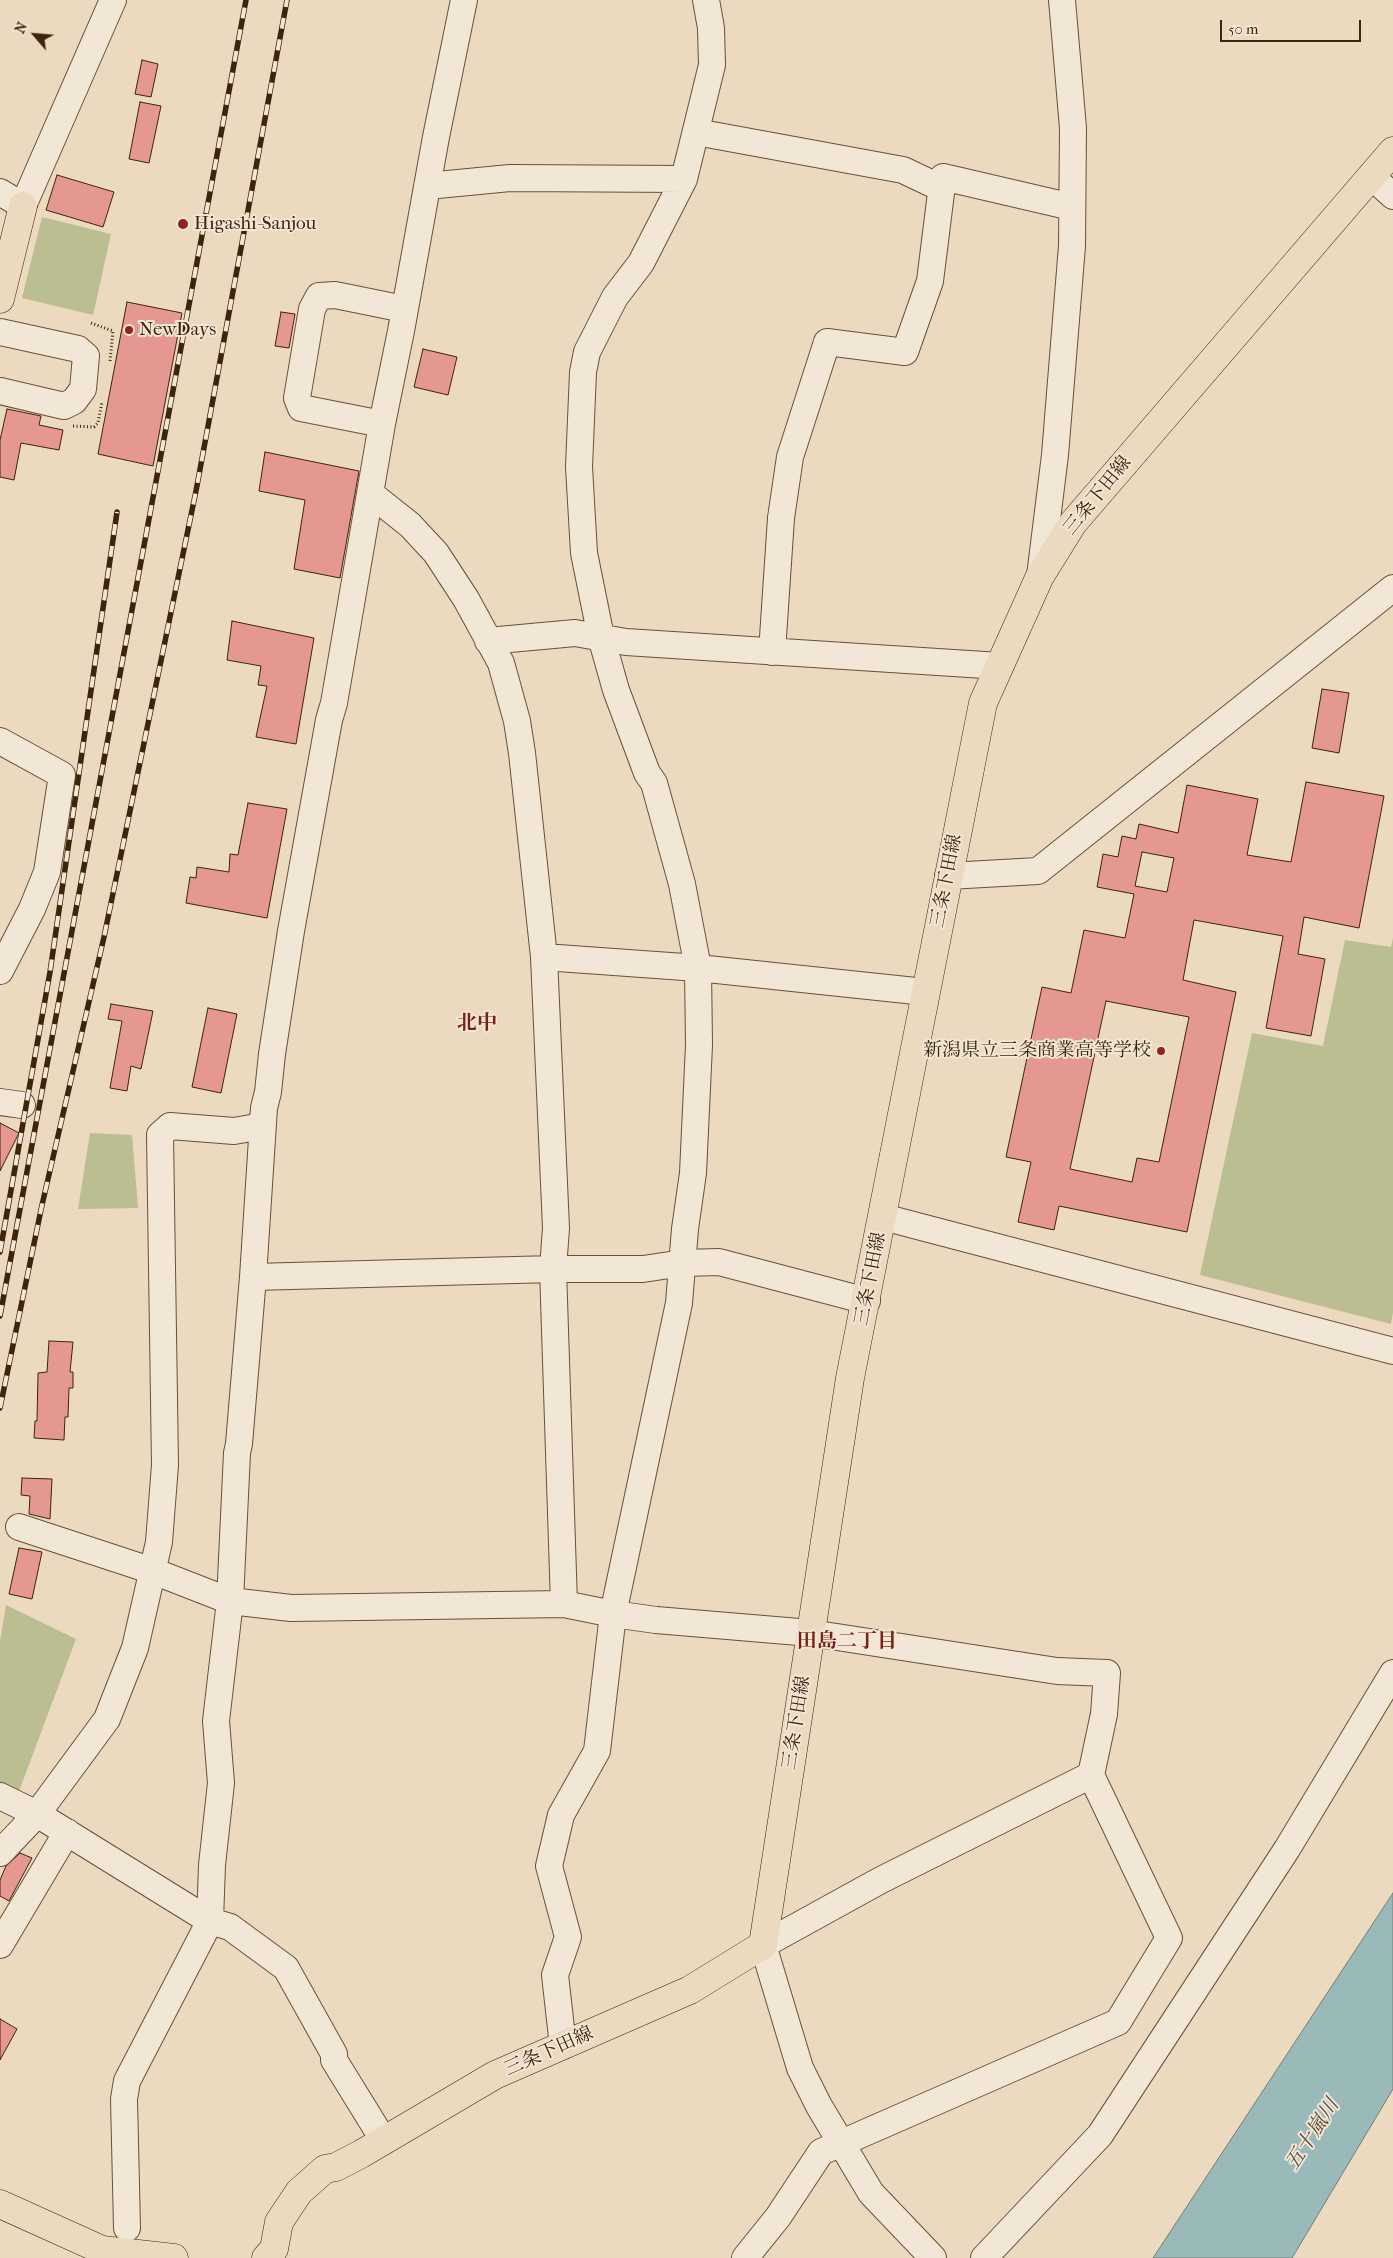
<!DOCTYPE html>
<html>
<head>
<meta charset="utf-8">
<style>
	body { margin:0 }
	#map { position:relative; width:1393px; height:2258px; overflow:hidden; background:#ebd9c0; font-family:"IM FELL French Canon",serif }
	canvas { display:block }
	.north { position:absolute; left:10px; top:10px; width:50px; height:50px; -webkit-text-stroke:4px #f2e6d6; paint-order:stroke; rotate:297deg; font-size:14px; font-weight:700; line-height:20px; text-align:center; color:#3e2408 }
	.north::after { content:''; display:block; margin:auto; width:18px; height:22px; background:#3e2408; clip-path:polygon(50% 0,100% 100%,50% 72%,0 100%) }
	.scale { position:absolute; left:1220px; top:20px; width:141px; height:22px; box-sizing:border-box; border:2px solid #3e2408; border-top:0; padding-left:6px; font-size:15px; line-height:18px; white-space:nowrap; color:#3e2408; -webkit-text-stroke:4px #f2e6d6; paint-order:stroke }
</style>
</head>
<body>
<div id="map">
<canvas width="1393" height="2258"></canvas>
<div class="north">N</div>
<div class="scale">50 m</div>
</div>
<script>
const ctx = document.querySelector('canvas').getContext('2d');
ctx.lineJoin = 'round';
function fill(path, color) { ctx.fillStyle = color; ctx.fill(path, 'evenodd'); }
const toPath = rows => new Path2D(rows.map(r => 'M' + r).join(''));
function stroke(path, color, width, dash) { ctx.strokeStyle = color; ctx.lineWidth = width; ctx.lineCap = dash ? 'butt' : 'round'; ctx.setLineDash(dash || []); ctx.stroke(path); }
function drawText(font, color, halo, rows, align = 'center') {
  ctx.font = font + ' "IM FELL French Canon","Noto Serif JP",serif'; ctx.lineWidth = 4; ctx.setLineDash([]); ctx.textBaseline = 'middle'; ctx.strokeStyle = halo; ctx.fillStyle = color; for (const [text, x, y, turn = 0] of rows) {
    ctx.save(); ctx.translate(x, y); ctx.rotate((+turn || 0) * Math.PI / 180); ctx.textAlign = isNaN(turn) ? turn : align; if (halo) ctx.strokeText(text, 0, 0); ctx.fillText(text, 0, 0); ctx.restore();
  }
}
const green = toPath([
	[42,217,111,234,93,315,22,298],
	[1393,938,1393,1312,1391,1324,1200,1275,1252,1033,1323,1046,1345,940,1391,947],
	[90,1133,132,1135,138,1208,78,1209],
	[6,1605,76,1639,18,1794,0,1784,0,1641]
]);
const water = toPath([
	[1393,1893,1393,2089,1292,2258,1153,2258,1393,1893]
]);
const building = toPath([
	[142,60,158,64,151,97,135,94,142,60],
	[140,102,161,106,149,163,129,159,140,102],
	[57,175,114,192,103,227,46,210,57,175],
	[127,302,182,313,153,466,98,454,127,302],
	[281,312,295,314,289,348,275,346,281,312],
	[423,349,457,357,448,395,414,387,423,349],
	[7,409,41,416,39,425,63,430,59,450,21,443,14,480,0,477,0,440,7,409],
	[265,452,359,471,340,578,294,569,305,500,259,491,265,452],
	[232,621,314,638,296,744,256,737,267,686,258,685,261,666,227,660,232,621],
	[1322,689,1349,693,1339,753,1312,748,1322,689],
	[1306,782,1384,796,1359,928,1304,917,1298,954,1325,959,1311,1036,1266,1028,1283,936,1194,920,1183,980,1236,992,1187,1232,1059,1206,1054,1230,1018,1222,1031,1162,1006,1157,1042,987,1071,993,1084,930,1125,938,1134,894,1097,887,1103,854,1118,857,1122,836,1136,839,1139,824,1178,833,1187,785,1258,799,1247,855,1291,862,1306,782],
	[1142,852,1174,858,1167,892,1135,886,1142,852],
	[1106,1001,1189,1017,1159,1162,1137,1158,1132,1182,1070,1169,1106,1001],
	[248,803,287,809,267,918,186,903,190,877,196,878,197,867,229,872,230,854,238,855,248,803],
	[111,1004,153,1011,141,1069,131,1066,127,1091,110,1088,122,1021,108,1019,111,1004],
	[208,1008,237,1014,221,1093,192,1087,208,1008],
	[0,1123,19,1133,0,1171,0,1123],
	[49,1341,73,1342,70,1372,73,1372,73,1388,69,1388,68,1417,65,1417,64,1440,34,1438,35,1421,37,1421,38,1373,47,1372,49,1341],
	[22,1478,52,1479,50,1519,29,1514,30,1496,21,1495,22,1478],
	[19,1548,42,1552,32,1599,9,1594,19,1548],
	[20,1853,32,1858,9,1901,0,1896,0,1880,6,1866,20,1853],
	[0,2019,17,2029,0,2060,0,2019]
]);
const path = toPath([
	[91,323,113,331,110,361],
	[73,426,94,427,98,423,102,402]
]);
const minor = toPath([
	[696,132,903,170,941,188],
	[1371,176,1393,196],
	[427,186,510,178,684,179],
	[0,192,23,206,113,0],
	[0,332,78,349,86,356,83,389,74,401,64,406,0,391],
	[382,424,301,408,297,398,312,309,319,296,335,295,404,309],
	[371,494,410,525,436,553,466,599,501,663,517,721,522,753,544,957,556,1228,553,1269,564,1604],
	[1040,576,1055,455,1072,246,1073,128,1062,0],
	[488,641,575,633,626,642,1000,666],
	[772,652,781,518,790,457,827,342,905,352,930,281,943,177,1072,207],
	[0,741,62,775,47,872,32,909,0,971],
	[948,876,1038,871,1393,588],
	[544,957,698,968,925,992],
	[0,1102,22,1105],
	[883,1217,1393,1351],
	[253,1277,553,1269,643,1269,683,1263,719,1262,867,1301],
	[19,1527,153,1571,230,1601,291,1608,564,1604,613,1614,656,1620,811,1633,1057,1671,1107,1673,1104,1714,1091,1775,881,1880,763,1945,800,2068,819,2106,871,2193,933,2258],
	[0,1796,37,1814,210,1921,230,1927,286,1968,334,2054,334,2060,384,2141],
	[0,1853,37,1814,107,1719,135,1648,159,1542,165,1465,160,1135,170,1126,234,1131,257,1127,263,1119],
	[0,1945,67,1832],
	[563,2046,555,1975,568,1937,549,1866,561,1815,597,1751,613,1614,679,1303,685,1229,693,1173,699,1045,698,968,682,884,654,783,647,773,616,690,601,637,584,553,579,467,583,372,587,352,615,297,641,263,684,179,712,65,711,28,706,0],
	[127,2228,124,2099,127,2081,210,1921,212,1865,221,1783,216,1721,230,1601,237,1453,239,1444,253,1277,264,1108,268,1092,272,1054,291,931,329,720,334,703,382,424,401,331,436,137,464,0],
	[745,2258,778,2217,821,2152,1118,2022,1169,1938,1091,1775],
	[984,2258,1100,2135,1287,1849,1393,1673]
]);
const major = toPath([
	[0,299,23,206],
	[0,2204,102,2250,174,2258],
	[266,2258,274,2249,279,2222,299,2192,325,2169,336,2167,361,2154,495,2075,690,1990,763,1945,850,1378,983,703,1040,576,1073,523,1393,151]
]);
const rail = toPath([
	[0,1252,50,972,117,512],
	[0,1316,246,0],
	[0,1408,42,1205,104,937,196,491,287,0]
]);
const markers = [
	[183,224,6,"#8f2418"],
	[129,330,5,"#8f2418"],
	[1161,1051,5,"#8f2418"]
];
const poiNames = [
	["Higashi-Sanjou",194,224],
	["NewDays",139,330],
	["新潟県立三条商業高等学校",1151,1051,"right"]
];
const streetNames = [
	["三条下田線",1098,496,-51],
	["三条下田線",947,881,-79],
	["三条下田線",871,1279,-79],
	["三条下田線",797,1723,-81],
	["三条下田線",549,2052,-24]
];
const neighbourhoodNames = [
	["北中",477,1024],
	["田島二丁目",847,1642]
];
const waterNames = [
	["五十嵐川",1313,2135,-57]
];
fill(green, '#bbbe90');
fill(water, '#9ab9b9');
stroke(water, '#757d72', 1);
fill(building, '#e49891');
stroke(building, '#3e2408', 1);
stroke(minor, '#695136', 28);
stroke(major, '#3e2408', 29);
stroke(path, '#3e2408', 3, [1, 2.5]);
stroke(minor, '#f2e6d6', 26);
stroke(major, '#ebd9c0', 28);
stroke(rail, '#3e2408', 5.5);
stroke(rail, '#f2e6d6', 4, [11]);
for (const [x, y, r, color] of markers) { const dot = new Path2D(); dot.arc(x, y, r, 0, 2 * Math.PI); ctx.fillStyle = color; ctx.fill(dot); stroke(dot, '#f2e6d6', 2); }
drawText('19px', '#3e2408', '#f2e6d6', poiNames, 'left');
drawText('19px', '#3e2408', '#f2e6d6', streetNames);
drawText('bold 20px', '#7a1f14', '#f2e6d6', neighbourhoodNames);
drawText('italic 20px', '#554934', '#f2e6d6', waterNames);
</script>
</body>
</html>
